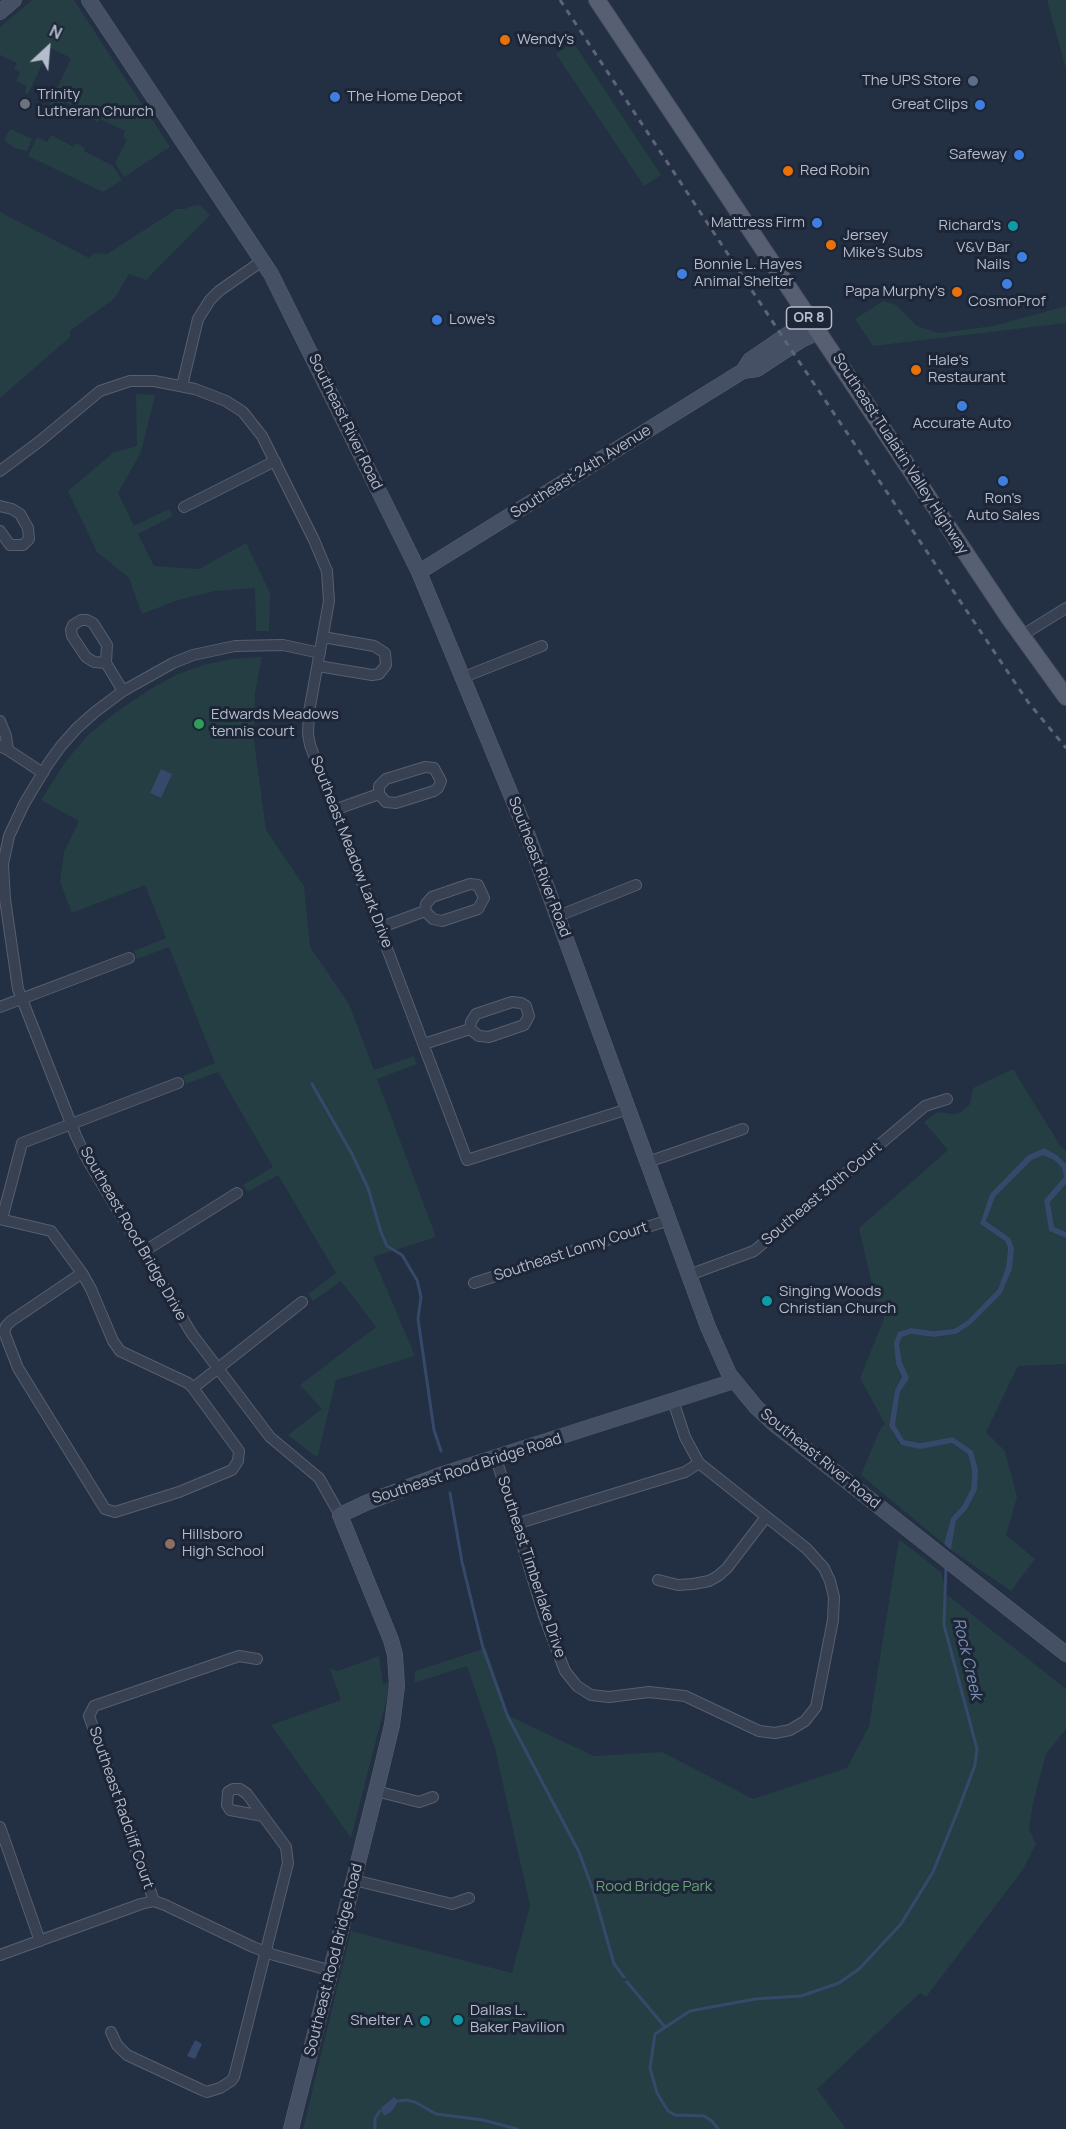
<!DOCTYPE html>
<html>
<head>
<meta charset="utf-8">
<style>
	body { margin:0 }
	#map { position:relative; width:1066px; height:2129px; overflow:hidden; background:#232f42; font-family:Manrope,sans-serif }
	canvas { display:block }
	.north { position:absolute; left:18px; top:18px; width:60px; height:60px; -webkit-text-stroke:4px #1d2637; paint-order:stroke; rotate:26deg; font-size:16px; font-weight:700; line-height:24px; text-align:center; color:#b5bccc }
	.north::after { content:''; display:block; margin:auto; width:21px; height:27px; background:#b5bccc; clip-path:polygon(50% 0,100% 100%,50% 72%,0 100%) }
</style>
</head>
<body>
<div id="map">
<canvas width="1066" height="2129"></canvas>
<div class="north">N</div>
</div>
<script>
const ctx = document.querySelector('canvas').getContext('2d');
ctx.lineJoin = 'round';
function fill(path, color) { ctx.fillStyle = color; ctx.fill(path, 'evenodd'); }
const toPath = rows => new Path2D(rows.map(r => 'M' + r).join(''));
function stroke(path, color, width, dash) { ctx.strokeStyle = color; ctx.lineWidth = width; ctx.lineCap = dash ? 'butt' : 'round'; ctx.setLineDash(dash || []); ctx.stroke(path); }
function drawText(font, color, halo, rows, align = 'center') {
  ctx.font = font + ' Manrope,sans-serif'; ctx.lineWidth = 6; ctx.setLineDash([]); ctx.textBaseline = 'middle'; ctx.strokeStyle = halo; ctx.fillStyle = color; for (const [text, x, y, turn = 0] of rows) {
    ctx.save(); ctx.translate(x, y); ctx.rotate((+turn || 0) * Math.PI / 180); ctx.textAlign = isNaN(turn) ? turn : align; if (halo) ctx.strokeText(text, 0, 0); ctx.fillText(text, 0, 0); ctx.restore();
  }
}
const green = toPath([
	[32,0,74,0,170,147,124,177,115,163,127,140,123,136,125,131,100,119,98,122,88,117,89,114,65,102,63,106,56,102,53,108,49,106,71,58,50,48,28,94,25,92,27,86,16,81,20,72,14,69,17,63,0,55,0,27],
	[1047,0,1066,0,1066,69],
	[573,42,661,175,644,186,556,54],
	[10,129,32,139,27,151,14,148,4,140],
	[51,135,74,147,76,143,85,148,84,151,113,166,122,180,103,192,28,156,37,137,47,142],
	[200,205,210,215,146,280,129,274,115,298,70,331,70,337,0,398,0,212,89,258,94,253,107,254,177,209,185,209,192,206],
	[883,301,896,305,917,326,939,333,993,326,1066,306,1066,323,873,346,855,319],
	[136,394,155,395,141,452,118,493,134,526,169,509,173,516,138,534,154,566,199,569,246,543,270,593,269,631,256,631,255,588,215,591,178,600,142,614,129,578,97,552,68,491,114,452,137,446],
	[262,657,255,693,254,741,266,830,304,886,310,947,349,1004,374,1070,414,1056,417,1064,377,1079,436,1237,373,1257,415,1356,336,1380,318,1455,315,1456,288,1435,322,1409,300,1385,376,1327,341,1281,313,1301,308,1294,336,1273,278,1175,248,1192,243,1185,273,1167,218,1072,186,1084,183,1076,215,1063,169,947,137,959,134,951,166,938,145,885,72,913,60,882,64,852,79,821,41,800,66,761,87,736,112,715,152,688,178,674,203,665,232,659],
	[1013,1069,1061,1147,1066,1150,1066,1164,1057,1155,1043,1148,1028,1155,990,1194,980,1224,1005,1241,1008,1248,1006,1267,998,1289,968,1320,954,1329,934,1331,911,1328,898,1332,896,1364,902,1377,895,1390,889,1426,900,1445,920,1448,952,1443,968,1454,972,1471,971,1489,962,1506,951,1518,944,1544,861,1475,880,1429,885,1424,860,1378,884,1319,875,1298,859,1228,948,1150,924,1122,937,1112,953,1114,960,1113,970,1104,973,1088],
	[1043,1154,1054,1160,1062,1168,1064,1177,1044,1200,1049,1231,1066,1238,1066,1364,1018,1366,986,1432,1005,1451,1017,1497,1006,1535,1035,1559,1011,1591,951,1550,956,1521,967,1509,977,1490,973,1451,953,1437,920,1443,904,1440,895,1425,900,1392,908,1378,902,1362,899,1344,902,1337,911,1334,934,1337,956,1334,1002,1293,1012,1269,1010,1238,986,1221,995,1197,1032,1160],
	[1066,1184,1066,1232,1054,1228,1050,1202],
	[899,1539,942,1573,946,1594,1066,1689,1066,1729,1046,1754,1033,1803,1029,1829,1036,1844,1022,1871,926,1997,920,1993,817,2089,846,2129,303,2129,351,1931,512,1973,530,1906,495,1748,467,1666,414,1683,415,1671,486,1648,509,1716,594,1756,662,1752,753,1799,847,1768,869,1726],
	[379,1656,383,1684,391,1682,351,1838,271,1725,341,1700,330,1669,338,1671]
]);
const water = toPath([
	[161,769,172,774,161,798,150,793],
	[1044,1148,1057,1155,1066,1164,1066,1184,1050,1202,1054,1227,1066,1232,1066,1238,1049,1231,1044,1200,1064,1177,1062,1168,1054,1160,1043,1155,1032,1160,995,1197,986,1221,1010,1238,1014,1248,1012,1269,1002,1293,971,1324,956,1334,934,1337,911,1334,902,1337,899,1344,902,1362,909,1378,900,1392,895,1425,904,1440,920,1443,953,1437,973,1451,978,1470,977,1490,967,1509,956,1521,951,1550,944,1544,951,1518,962,1506,971,1489,972,1471,968,1454,952,1443,920,1449,901,1445,889,1426,895,1390,902,1377,896,1364,894,1343,898,1332,911,1328,934,1331,954,1329,968,1320,998,1289,1006,1267,1008,1248,1005,1241,980,1224,990,1194,1028,1155],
	[195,2040,202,2044,195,2059,187,2056],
	[394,2097,399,2101,398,2102,391,2112,384,2116,381,2108]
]);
const stream = toPath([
	[312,1084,352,1154,368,1188,381,1232,387,1246,402,1255,417,1280,421,1297,418,1319,434,1430,441,1451],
	[450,1493,462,1562,483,1648,508,1717,579,1852,593,1890,614,1964,624,1977],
	[627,1982,665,2027],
	[399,2101,406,2100,415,2102,436,2114,483,2120,517,2129],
	[375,2129,375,2118,380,2111],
	[718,2129,712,2121,704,2116,675,2115,668,2111,657,2093,650,2068,655,2034,690,2011,755,1999,801,1996,839,1983,859,1969,901,1924,933,1872,959,1808,975,1765,977,1749,944,1625,946,1565]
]);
const street = toPath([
	[182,386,198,319,210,300,219,291,262,261],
	[0,471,40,441,100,391,130,381,154,381,195,389,226,401,243,412,262,436,314,540,327,571,329,601,309,712,308,734,310,745,467,1160,628,1109],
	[0,506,12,509,20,514,28,528,29,539,23,545,10,545,0,531],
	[184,507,275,461],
	[1021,636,1066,608],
	[320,653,283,645,235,646,193,655,173,663,123,691,95,712,77,728,61,746,48,764,24,804,9,836,3,864,5,899,18,989,76,1136,87,1159,192,1334,270,1437,319,1478,340,1515],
	[106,663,107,645,93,623,87,620,81,620,73,625,71,630,72,636,86,657,94,662,106,663,123,691],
	[318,666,372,675,379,674,386,665,385,653,374,646,323,637],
	[464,677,542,646],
	[0,721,6,736,8,750],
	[0,746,8,750,43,773],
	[334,810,379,794,386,802,396,803,434,791,438,788,441,781,434,768,425,767,386,779,379,786,379,794],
	[558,916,636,885],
	[379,928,425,911,433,919,442,921,478,909,484,898,478,885,470,884,432,897,426,904,425,911],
	[0,1007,129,958],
	[424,1044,470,1029,479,1036,489,1037,524,1025,529,1016,526,1006,521,1003,512,1002,476,1014,471,1022,470,1029],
	[648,1162,743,1129],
	[0,1219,51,1231,82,1273,91,1289,113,1341,120,1351,188,1383,193,1388,239,1451,238,1461,232,1470,179,1492,115,1512,105,1509,18,1368,4,1332,6,1326,11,1321,82,1273],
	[2,1219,22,1143,178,1083],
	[143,1252,237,1193],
	[689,1275,754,1251,925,1106,947,1099],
	[474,1283,669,1220],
	[193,1388,302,1302],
	[496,1458,544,1616,565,1671,577,1686,591,1695,609,1697,649,1692,685,1696,759,1731,775,1733,790,1730,805,1721,816,1707,833,1620,834,1597,830,1581,824,1568,807,1549,699,1463,685,1437,673,1401],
	[516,1524,685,1472,699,1463],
	[658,1580,678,1585,693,1584,709,1581,718,1576,727,1568,766,1517],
	[376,1791,419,1802,433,1797],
	[0,1827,40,1941],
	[354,1880,452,1904,469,1898],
	[154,1901,89,1716,94,1706,239,1656,257,1659],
	[0,1955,141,1904,154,1901,165,1905,253,1947,274,1955,332,1971],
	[111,2032,117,2045,127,2055,202,2090,207,2092,220,2088,231,2081,234,2077,288,1863,286,1847,247,1794,240,1789,233,1789,228,1792,227,1805,230,1810,263,1816]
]);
const secondary = toPath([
	[89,0,271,274,419,572,528,836,708,1327,729,1374,756,1407,773,1423,1066,1654],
	[0,12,14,0],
	[743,371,750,360,810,319],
	[419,572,743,371,757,369,801,340,819,332],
	[291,2129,376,1791,392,1725,397,1686,395,1655,391,1640,340,1515,368,1502,443,1474,734,1381]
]);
const primary = toPath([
	[597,0,1009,618,1066,697]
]);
const rail = toPath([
	[560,0,790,348,1028,702,1066,748]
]);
const markers = [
	[505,40,6,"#e8710a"],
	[973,81,6,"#5c6f8a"],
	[335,97,6,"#3f7fe0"],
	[25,104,6,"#6b7280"],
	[980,105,6,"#3f7fe0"],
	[1019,155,6,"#3f7fe0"],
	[788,171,6,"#e8710a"],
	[817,223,6,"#3f7fe0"],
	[1013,226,6,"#0f9aa8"],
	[831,245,6,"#e8710a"],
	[1022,257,6,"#3f7fe0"],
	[682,274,6,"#3f7fe0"],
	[1007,284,6,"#3f7fe0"],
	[957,292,6,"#e8710a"],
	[437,320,6,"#3f7fe0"],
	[916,370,6,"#e8710a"],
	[962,406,6,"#3f7fe0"],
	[1003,481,6,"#3f7fe0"],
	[199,724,6,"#2e9e5b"],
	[767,1301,6,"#0f9aa8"],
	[170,1544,6,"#8d6e63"],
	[458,2020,6,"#0f9aa8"],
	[425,2021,6,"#0f9aa8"]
];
const shields = [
	[809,318,45]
];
const shieldNames = [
	["OR 8",809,318]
];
const poiNames = [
	["Wendy's",517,40],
	["The UPS Store",961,81,"right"],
	["Trinity",37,95],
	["Lutheran Church",37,112],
	["The Home Depot",347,97],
	["Great Clips",968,105,"right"],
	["Safeway",1007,155,"right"],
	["Red Robin",800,171],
	["Mattress Firm",805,223,"right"],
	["Richard's",1001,226,"right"],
	["Jersey",843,236],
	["Mike's Subs",843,253],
	["V&V Bar",1010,248,"right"],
	["Nails",1010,265,"right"],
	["Bonnie L. Hayes",694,265],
	["Animal Shelter",694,282],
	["Papa Murphy's",945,292,"right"],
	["CosmoProf",1007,302,"center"],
	["Lowe's",449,320],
	["Hale's",928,361],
	["Restaurant",928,378],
	["Accurate Auto",962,424,"center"],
	["Ron's",1003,499,"center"],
	["Auto Sales",1003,516,"center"],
	["Edwards Meadows",211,715],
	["tennis court",211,732],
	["Singing Woods",779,1292],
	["Christian Church",779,1309],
	["Hillsboro",182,1535],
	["High School",182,1552],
	["Dallas L.",470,2011],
	["Baker Pavilion",470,2028],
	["Shelter A",413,2021,"right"]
];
const streetNames = [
	["Southeast River Road",345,422,64],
	["Southeast Tualatin Valley Highway",900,454,57],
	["Southeast 24th Avenue",581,472,-32],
	["Southeast Meadow Lark Drive",351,852,69],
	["Southeast River Road",539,867,69],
	["Southeast 30th Court",822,1194,-40],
	["Southeast Rood Bridge Drive",133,1234,60],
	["Southeast Lonny Court",571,1252,-18],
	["Southeast River Road",820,1459,39],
	["Southeast Rood Bridge Road",467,1469,-18],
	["Southeast Timberlake Drive",531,1567,72],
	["Southeast Radcliff Court",121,1808,71],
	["Southeast Rood Bridge Road",334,1960,-76]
];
const parkNames = [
	["Rood Bridge Park",654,1887]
];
const waterNames = [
	["Rock Creek",967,1659,77]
];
fill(green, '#253e43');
fill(water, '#36496a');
stroke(stream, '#36496a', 3);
stroke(street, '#565f6f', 12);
stroke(secondary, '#565f6f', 16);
stroke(primary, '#424a5b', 18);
stroke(street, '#384152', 10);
stroke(secondary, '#455065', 15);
stroke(primary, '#566072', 16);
stroke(rail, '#5a6579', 3, [6, 6]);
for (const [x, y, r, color] of markers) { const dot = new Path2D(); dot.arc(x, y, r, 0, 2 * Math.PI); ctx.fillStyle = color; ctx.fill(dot); stroke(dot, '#1d2637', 2); }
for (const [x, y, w] of shields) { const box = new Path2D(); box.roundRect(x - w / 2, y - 11, w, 22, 4.5); ctx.fillStyle = '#1d2637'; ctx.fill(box); stroke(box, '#b5bccc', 1.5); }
drawText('bold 14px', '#b5bccc', null, shieldNames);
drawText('15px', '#b5bccc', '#1d2637', poiNames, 'left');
drawText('15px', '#b5bccc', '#1d2637', streetNames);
drawText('15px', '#6a9f79', '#1d2637', parkNames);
drawText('italic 16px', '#7a90b5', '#1d2637', waterNames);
</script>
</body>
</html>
